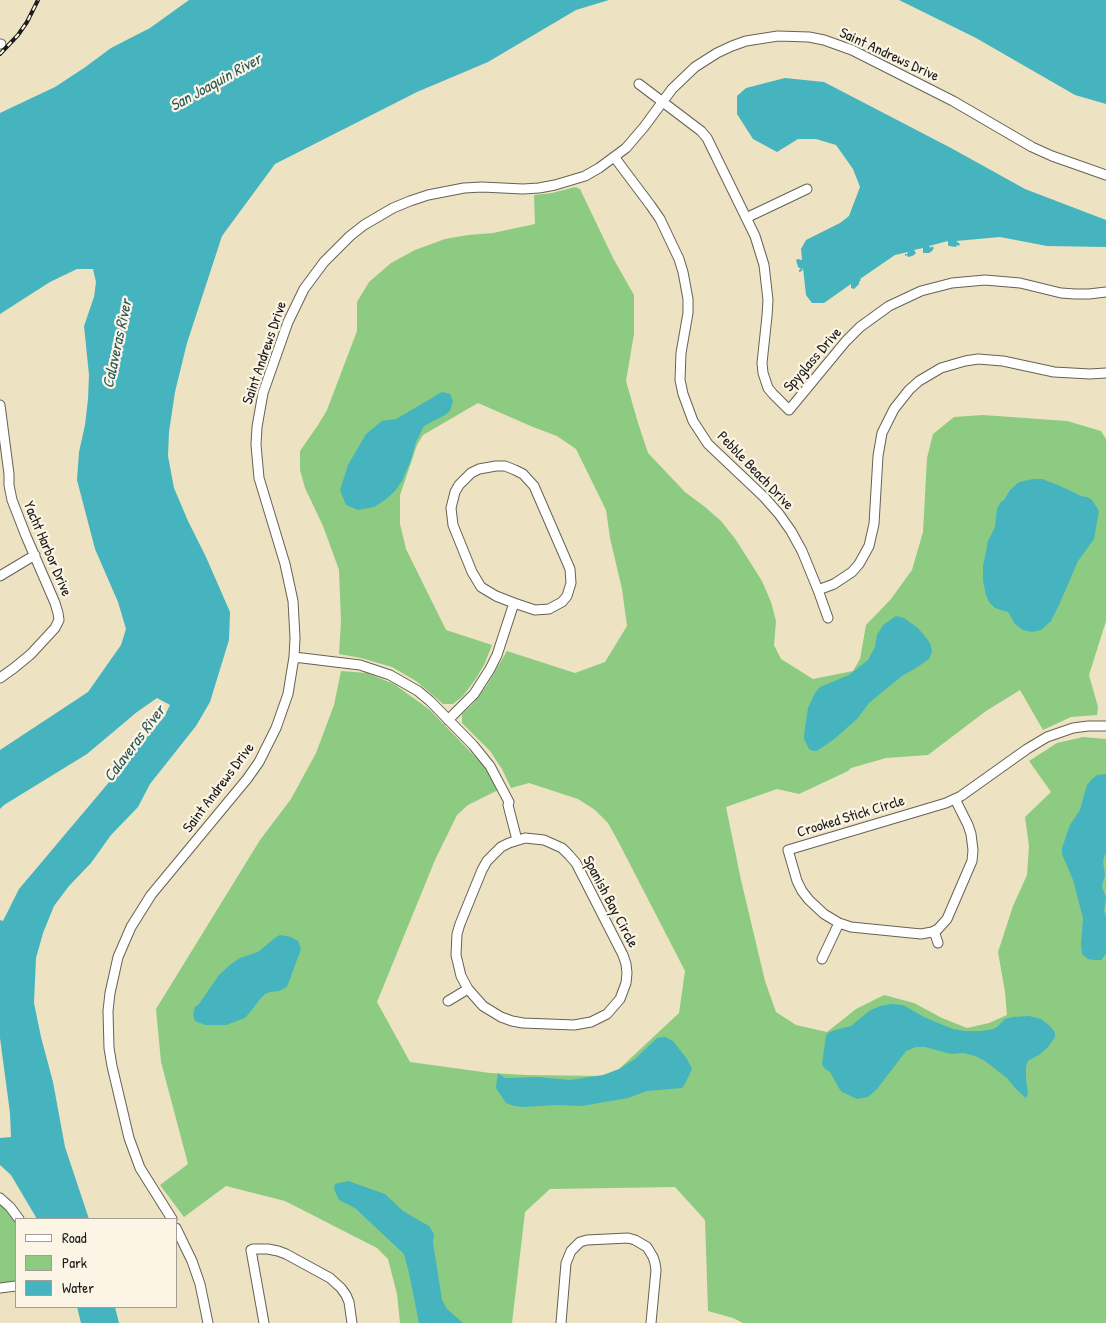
<!DOCTYPE html>
<html>
<head>
<meta charset="utf-8">
<style>
	body { margin:0 }
	#map { position:relative; width:1106px; height:1323px; overflow:hidden; background:#ede3c3; font-family:"Patrick Hand",sans-serif }
	canvas { display:block }
	.legend { position:absolute; left:15px; top:1218px; width:162px; height:90px; box-sizing:border-box; background:#fcf5e5; border:1px solid #a29e95; margin:0; padding:6px 9px; list-style:none; font-size:15px; color:#1c1c1c }
	.legend li { display:flex; align-items:center; gap:10px; height:25px }
	.legend b { width:25px; border:1px solid #a29e95 }
</style>
</head>
<body>
<div id="map">
<canvas width="1106" height="1323"></canvas>
<ul class="legend">
<li><b style="height:6px;background:#fff"></b>Road</li>
<li><b style="height:14px;background:#8ccb81"></b>Park</li>
<li><b style="height:14px;background:#45b4be"></b>Water</li>
</ul>
</div>
<script>
const ctx = document.querySelector('canvas').getContext('2d');
ctx.lineJoin = 'round';
function fill(path, color) { ctx.fillStyle = color; ctx.fill(path, 'evenodd'); }
const toPath = rows => new Path2D(rows.map(r => 'M' + r).join(''));
function stroke(path, color, width, dash) { ctx.strokeStyle = color; ctx.lineWidth = width; ctx.lineCap = dash ? 'butt' : 'round'; ctx.setLineDash(dash || []); ctx.stroke(path); }
function drawText(font, color, halo, rows, align = 'center') {
  ctx.font = font + ' "Patrick Hand",sans-serif'; ctx.lineWidth = 4.5; ctx.setLineDash([]); ctx.textBaseline = 'middle'; ctx.strokeStyle = halo; ctx.fillStyle = color; for (const [text, x, y, turn = 0] of rows) {
    ctx.save(); ctx.translate(x, y); ctx.rotate((+turn || 0) * Math.PI / 180); ctx.textAlign = isNaN(turn) ? turn : align; if (halo) ctx.strokeText(text, 0, 0); ctx.fillText(text, 0, 0); ctx.restore();
  }
}
const green = toPath([
	[575,187,580,189,613,258,634,295,634,334,626,381,638,423,648,453,685,492,705,507,721,521,736,540,762,581,771,602,776,621,774,645,781,659,813,679,853,671,860,659,866,625,891,599,912,570,923,532,927,458,933,434,954,417,983,415,1067,421,1101,431,1106,439,1106,621,1089,675,1098,707,1097,715,1071,717,1043,730,1020,690,986,711,928,755,886,758,851,768,848,771,799,794,777,789,726,807,741,880,765,981,776,1012,796,1025,827,1032,856,1009,884,995,914,1003,942,1018,967,1028,989,1023,1007,1015,1005,992,998,952,1013,906,1027,875,1029,846,1025,817,1051,792,1029,761,1057,743,1083,737,1106,739,1106,1323,743,1323,733,1318,708,1311,705,1220,675,1187,550,1189,525,1212,512,1323,400,1323,397,1294,388,1259,377,1248,285,1201,226,1186,184,1217,160,1185,188,1164,161,1062,156,1009,260,840,291,799,316,753,334,705,341,671,367,673,394,684,430,710,486,768,498,790,468,805,457,815,435,860,377,1002,410,1062,490,1073,526,1075,605,1076,618,1070,679,1013,685,971,619,843,608,823,595,810,578,799,529,783,511,788,502,769,490,751,462,723,462,714,472,705,487,685,507,651,575,673,605,662,627,626,622,589,610,538,606,510,576,449,557,436,533,427,478,403,423,435,417,445,400,495,400,524,406,549,446,630,492,645,484,665,475,680,463,696,453,704,443,704,416,681,392,667,361,658,339,654,341,622,339,570,323,526,305,488,300,470,300,451,318,425,327,410,357,331,357,302,369,282,391,263,415,250,445,239,468,235,493,233,535,224,534,195,552,193],
	[0,1201,16,1219,16,1285,0,1288]
]);
const water = toPath([
	[189,0,609,0,576,10,488,62,417,92,275,164,222,236,187,343,175,392,169,432,168,456,174,488,188,521,206,557,230,612,229,640,210,702,196,726,150,784,138,807,111,835,91,863,69,886,54,906,43,933,36,958,34,1003,41,1037,53,1082,65,1147,89,1219,37,1219,11,1175,0,1165,0,1138,11,1137,10,1113,0,1038,0,920,3,921,19,889,164,717,170,705,157,698,137,712,87,754,4,805,0,809,0,750,88,692,121,645,126,629,118,602,95,549,77,480,79,452,85,425,88,399,89,375,84,326,94,297,96,282,93,269,77,269,50,282,0,314,0,113,55,87,84,68,111,48,150,28],
	[899,0,1106,0,1106,104,1075,95,976,38],
	[785,78,824,82,951,148,1025,189,1106,220,1106,247,1047,246,1000,237,956,241,960,244,959,246,957,245,956,247,949,246,948,245,948,241,929,246,931,248,932,246,934,248,932,251,929,253,923,253,923,248,914,250,916,253,914,255,912,256,908,257,907,255,905,256,905,254,907,254,908,252,895,255,860,279,861,280,859,282,859,284,854,289,851,288,851,284,824,303,812,303,806,295,803,268,802,271,799,272,799,270,801,269,798,267,796,260,798,259,802,260,801,249,806,240,840,223,849,216,860,187,853,169,836,145,816,139,798,139,777,152,753,139,737,114,737,96,746,88],
	[442,392,450,394,453,401,450,411,445,415,424,426,416,442,411,460,402,481,395,491,385,500,374,507,358,510,346,505,340,490,348,465,366,434,382,421,396,419],
	[1033,479,1042,479,1058,485,1081,496,1087,497,1092,500,1099,511,1094,539,1078,561,1059,605,1051,621,1041,630,1032,632,1023,630,1015,624,1008,612,995,608,989,602,986,595,983,581,983,566,988,541,995,527,997,509,1000,503,1004,500,1010,490,1019,482],
	[896,616,904,618,918,628,923,634,930,643,932,651,929,659,916,668,902,676,881,693,869,703,857,719,833,740,817,751,813,751,809,749,804,739,804,735,808,708,815,693,820,687,849,675,868,660,875,647,877,635,883,625],
	[1106,774,1106,852,1103,861,1105,875,1102,886,1106,898,1104,910,1106,918,1106,954,1101,960,1094,960,1088,959,1082,954,1081,944,1083,918,1073,880,1062,854,1062,848,1070,825,1080,810,1087,785,1092,779,1097,775],
	[280,935,291,937,298,941,301,949,287,987,279,991,270,992,265,994,260,999,251,1011,245,1018,226,1025,205,1025,195,1021,193,1014,195,1007,199,1004,219,975,231,964,240,958,258,952,276,937],
	[891,1004,903,1005,924,1017,938,1023,953,1029,965,1031,981,1031,993,1029,997,1027,1005,1019,1013,1017,1029,1016,1041,1019,1050,1026,1055,1033,1055,1037,1048,1047,1039,1055,1029,1060,1027,1063,1026,1067,1026,1079,1028,1094,1026,1098,1015,1088,1007,1078,985,1061,975,1056,964,1053,951,1054,925,1047,916,1047,906,1051,877,1089,868,1097,857,1099,842,1092,840,1090,830,1072,824,1068,822,1064,826,1036,828,1033,835,1030,851,1026,869,1011,880,1006],
	[665,1037,673,1041,687,1059,692,1069,685,1084,682,1088,647,1091,628,1098,582,1106,556,1105,523,1107,514,1106,506,1103,496,1088,497,1079,498,1073,505,1078,538,1077,570,1080,603,1075,619,1069,635,1059,657,1038],
	[348,1181,385,1194,403,1211,429,1226,434,1234,433,1243,442,1300,447,1309,463,1323,419,1323,409,1273,404,1254,355,1208,339,1200,334,1189,335,1184],
	[77,1307,115,1307,119,1323,81,1323]
]);
const minor = toPath([
	[0,44,1,44],
	[639,84,701,131,707,138,755,236,764,265,768,300,767,316,762,363,763,373,768,388,773,394,789,410,846,341,860,327,889,306,921,291,952,283,985,280,1020,283,1061,293,1075,294,1089,294,1106,292],
	[615,158,651,206,660,219,679,259,683,272,688,299,688,313,681,353,680,380,683,394,693,421,708,444,764,497,779,514,791,531,802,551,818,590,834,584,852,572,859,564,869,546,874,524,878,456,882,433,894,409,909,390,919,381,941,368,965,361,978,359,1003,361,1054,372,1090,374,1106,373],
	[746,218,807,189],
	[0,405,9,474,9,485,12,500,26,536,55,603,58,613,59,620,55,628,31,654,14,668,0,678],
	[496,466,505,466,515,470,523,474,534,486,570,569,571,583,567,596,562,602,549,609,535,610,514,603,496,596,481,587,472,572,453,525,451,508,455,492,459,485,471,473,479,469,496,466],
	[0,576,35,555],
	[818,590,828,618],
	[294,657,360,665,390,675,418,691,430,701,473,745,490,766,509,802,508,805,517,840],
	[448,720,474,694,490,669,497,655,514,603],
	[955,799,968,825,971,834,973,850,972,861,947,919,938,929,932,932,921,934,851,927,839,923,824,914,809,900,802,891,797,881,788,850,946,803,961,796,1027,749,1047,737,1073,728,1088,726,1106,726],
	[525,838,544,840,562,848,569,855,576,863,623,955,626,964,627,973,626,983,620,999,607,1014,591,1022,574,1025,523,1023,512,1021,501,1017,483,1006,468,989,461,976,456,955,457,934,460,924,482,870,487,861,501,847,509,843,525,838],
	[934,931,938,943],
	[822,959,839,923],
	[448,1001,468,989],
	[0,1198,10,1207,19,1219],
	[172,1219,140,1168,129,1138,112,1066,109,1048,108,1011,110,993,118,957,131,927,151,895,247,779,259,762,276,728,288,694,294,657,295,638,293,601,285,564,259,478,256,445,257,427,263,393,288,322,304,289,324,262,350,236,364,225,393,208,410,201,428,195,464,188,482,187,523,189,539,188,555,185,585,176,599,168,626,148,644,127,672,89,695,67,717,53,732,46,746,41,778,36,809,37,824,40,852,50,953,101,1032,147,1052,156,1106,175],
	[176,1228,192,1261,200,1284,208,1323],
	[0,1288,16,1286],
	[264,1323,251,1250,253,1249,268,1249,278,1251,286,1254,330,1278,341,1288,346,1295,349,1302,352,1323],
	[561,1323,566,1263,571,1251,580,1242,587,1240,628,1238,635,1240,647,1247,653,1257,655,1263,656,1270,651,1323]
]);
const rail = toPath([
	[0,54,18,35,27,22,38,0]
]);
const streetNames = [
	["Saint Andrews Drive",889,55,25],
	["Saint Andrews Drive",265,353,-71],
	["Spyglass Drive",813,360,-49],
	["Pebble Beach Drive",755,471,46],
	["Yacht Harbor Drive",47,549,67],
	["Saint Andrews Drive",219,788,-53],
	["Crooked Stick Circle",851,817,-17],
	["Spanish Bay Circle",610,902,62]
];
const waterNames = [
	["San Joaquin River",216,83,-29],
	["Calaveras River",118,344,-78],
	["Calaveras River",135,744,-53]
];
fill(green, '#8ccb81');
fill(water, '#45b4be');
stroke(minor, '#656256', 11);
stroke(minor, '#fff', 9);
stroke(rail, '#1c1c1c', 4);
stroke(rail, '#fcf5e5', 2, [5.5]);
drawText('15px', '#1c1c1c', '#fcf5e5', streetNames);
drawText('italic 16px', '#2c595d', '#fcf5e5', waterNames);
</script>
</body>
</html>
